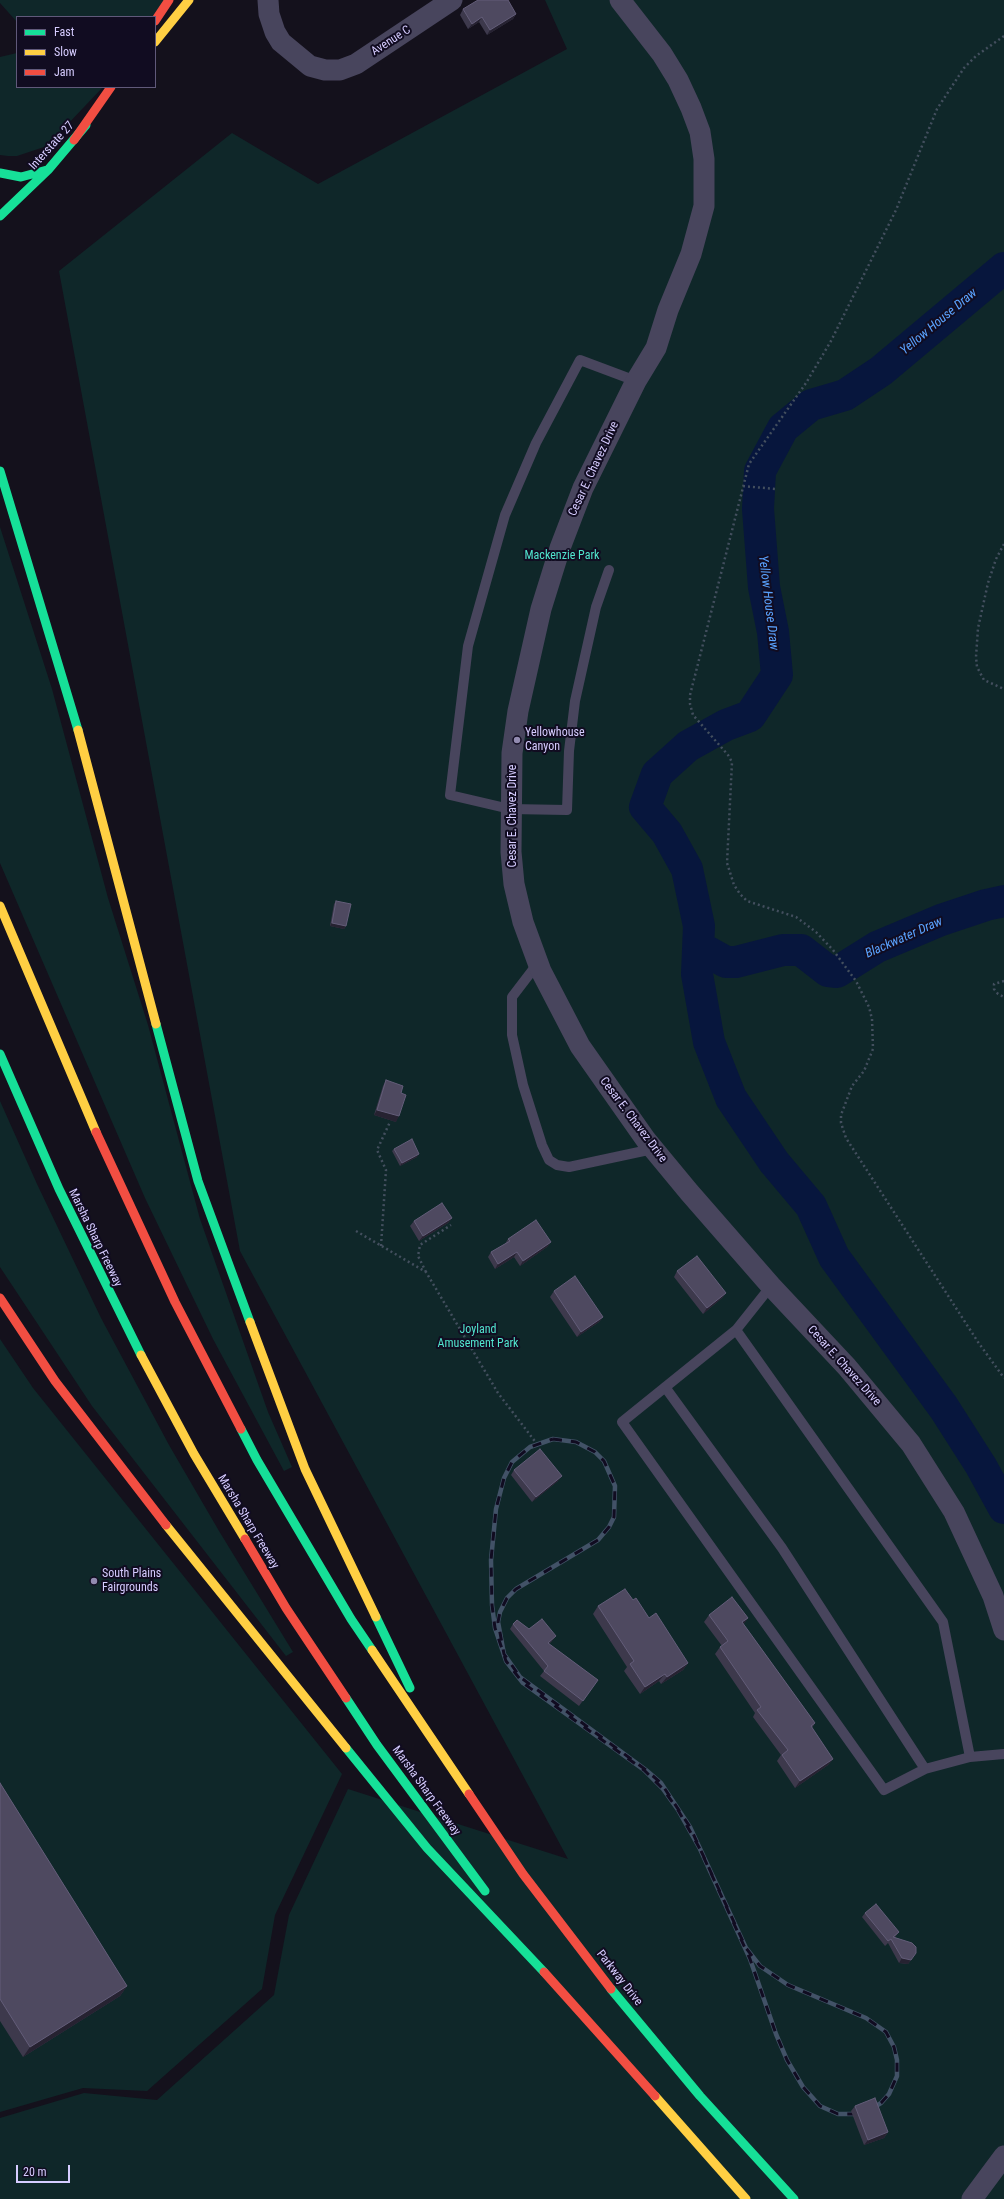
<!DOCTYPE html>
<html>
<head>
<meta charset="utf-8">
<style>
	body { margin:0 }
	#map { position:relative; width:1004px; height:2199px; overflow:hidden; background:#14111c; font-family:"Roboto Condensed",sans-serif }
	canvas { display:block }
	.legend { position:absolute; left:16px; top:16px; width:140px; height:72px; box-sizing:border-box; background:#110c21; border:1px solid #60597a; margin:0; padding:5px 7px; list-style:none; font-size:12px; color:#d6ccff }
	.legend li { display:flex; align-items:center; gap:8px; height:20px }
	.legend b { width:20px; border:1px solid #60597a }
	.scale { position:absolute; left:16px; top:2165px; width:54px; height:18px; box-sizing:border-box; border:2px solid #d6ccff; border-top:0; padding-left:5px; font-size:12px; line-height:14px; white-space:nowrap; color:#d6ccff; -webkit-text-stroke:3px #110c21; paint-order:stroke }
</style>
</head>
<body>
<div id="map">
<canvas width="1004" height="2199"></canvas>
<ul class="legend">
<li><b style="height:5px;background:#16e098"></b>Fast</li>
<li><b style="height:5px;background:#ffcf43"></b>Slow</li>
<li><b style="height:5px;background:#f24e42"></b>Jam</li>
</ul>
<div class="scale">20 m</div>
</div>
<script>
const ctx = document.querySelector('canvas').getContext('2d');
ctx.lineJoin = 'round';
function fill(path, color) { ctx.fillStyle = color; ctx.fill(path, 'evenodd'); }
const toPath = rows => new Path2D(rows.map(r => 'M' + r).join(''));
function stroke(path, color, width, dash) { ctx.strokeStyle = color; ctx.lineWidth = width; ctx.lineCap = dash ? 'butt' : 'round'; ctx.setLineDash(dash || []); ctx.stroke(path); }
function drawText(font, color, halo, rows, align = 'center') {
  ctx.font = font + ' "Roboto Condensed",sans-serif'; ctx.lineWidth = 4; ctx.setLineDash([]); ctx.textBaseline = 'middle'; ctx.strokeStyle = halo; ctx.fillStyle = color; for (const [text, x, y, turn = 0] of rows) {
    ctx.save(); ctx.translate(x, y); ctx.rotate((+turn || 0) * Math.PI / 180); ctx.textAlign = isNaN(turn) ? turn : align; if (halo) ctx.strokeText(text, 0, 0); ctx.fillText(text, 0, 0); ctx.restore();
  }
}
const green = toPath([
	[0,0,165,0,153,17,17,17,17,22,0,3],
	[545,0,1004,0,1004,2199,0,2199,0,2118,84,2093,157,2100,274,1995,289,1915,348,1789,568,1859,240,1251,59,271,232,133,318,184,567,49],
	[17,53,17,87,103,87,47,146,17,156,8,156,0,155,0,57],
	[0,527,52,689,108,898,148,1025,200,1219,268,1412,292,1467,284,1471,213,1339,145,1198,0,863],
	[0,1101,37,1184,101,1318,169,1445,219,1531,293,1652,286,1656,92,1406,0,1267],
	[0,1339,33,1388,342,1774,275,1915,262,1989,147,2091,83,2088,0,2112]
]);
const river = toPath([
	[1004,268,881,371,845,395,811,405,783,428,760,471,758,509,764,587,773,632,777,675,750,716,726,725,688,746,657,774,645,807,667,833,687,869,699,926,697,974,709,1042,731,1098,774,1162,811,1206,834,1257,944,1408,981,1466,1004,1508],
	[698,957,708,952,726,962,736,962,783,950,801,950,828,971,837,972,877,947,941,920,986,905,1004,901]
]);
const path = toPath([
	[1004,36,976,56,964,68,937,109,896,210,831,341,806,383,749,464,690,695,690,704,693,715,728,755,732,762,727,863,734,885,740,894,747,901,796,917,816,932,833,950,856,981,869,1007,872,1019,873,1049,864,1071,852,1086,841,1115,841,1123,846,1138,978,1342,1004,1378],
	[743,486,775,489],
	[1004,544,996,559,988,583,978,628,976,657,977,667,984,680,1004,689],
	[1004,981,994,984,994,989,998,994,1004,997],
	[356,1231,426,1272,498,1393,537,1444],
	[381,1246,386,1170,377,1150,390,1122],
	[426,1272,418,1256,420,1245,451,1225]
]);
const lane = toPath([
	[609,570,596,607,575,701,569,751,567,810,510,809,450,795,468,646,505,515,536,443,580,360,636,381],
	[538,963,512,997,512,1035,523,1085,542,1145,549,1160,557,1165,569,1167,653,1149],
	[771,1286,736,1330,943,1622,970,1757,1004,1754],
	[736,1330,622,1422,884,1790,925,1769,970,1757],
	[665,1387,782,1548,925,1769]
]);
const street = toPath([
	[268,0,269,14,275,32,281,42,310,66,325,70,340,70,356,64,452,0],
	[620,0,662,54,678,80,691,108,700,132,704,159,704,206,691,254,668,310,656,348,636,381,583,488,560,548,541,609,518,711,512,753,511,852,514,884,523,922,541,971,580,1046,646,1140,689,1192,771,1286,847,1367,911,1444,954,1512,993,1596,1004,1630],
	[972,2199,1004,2156]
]);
const fast = toPath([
	[0,173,21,177,47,170],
	[0,216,48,170,86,125],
	[0,471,78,730],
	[156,1024,198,1181,250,1322],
	[0,1054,59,1189,141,1355],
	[241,1429,257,1460,351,1619,372,1650],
	[376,1617,410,1688],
	[346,1698,377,1745,485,1891],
	[346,1748,427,1848,544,1972],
	[611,1989,700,2096,794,2199]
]);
const slow = toPath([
	[155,42,189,0],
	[78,730,156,1024],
	[0,906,96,1132],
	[250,1322,305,1469,376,1617],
	[141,1355,194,1454,245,1539],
	[166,1525,346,1748],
	[372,1650,469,1794],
	[655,2096,746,2199]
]);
const jam = toPath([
	[155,21,169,0],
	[74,140,111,87],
	[96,1132,175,1302,241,1429],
	[0,1298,55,1381,166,1525],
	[245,1539,286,1608,346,1698],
	[469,1794,523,1874,611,1989],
	[544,1972,655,2096]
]);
const rail = toPath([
	[553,1439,576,1442,595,1452,604,1461,615,1486,614,1517,609,1527,598,1540,516,1589,507,1598,500,1612,498,1622,504,1654,520,1677,646,1770,661,1783,690,1827,746,1948,760,1966,788,1985,866,2018,886,2032,894,2047,897,2060,897,2076,889,2094,881,2103,871,2109,854,2114,838,2114,820,2106,803,2087,787,2060,776,2034,750,1959,700,1849,678,1810,663,1789,644,1770,523,1683,506,1661,495,1628,492,1605,491,1560,496,1509,504,1478,512,1462,530,1447,553,1439]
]);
const wall = toPath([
	[463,9,516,14,513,19,487,35,479,22,468,29,460,15],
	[336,901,346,926,344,929,330,926,334,904],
	[386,1080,401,1093,396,1122,374,1115,383,1086],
	[394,1149,417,1157,400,1166,392,1151],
	[452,1218,448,1223,419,1241,410,1226,414,1221],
	[508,1239,551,1242,547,1247,520,1266,514,1257,495,1269,488,1257,491,1252,505,1244],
	[677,1271,726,1293,722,1298,703,1314,674,1277],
	[554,1291,603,1317,599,1322,577,1337,550,1297],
	[514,1470,558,1481,532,1502,511,1475],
	[633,1600,688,1663,683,1670,661,1684,659,1681,640,1694,624,1671,627,1667,593,1614,598,1606],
	[709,1615,748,1618,743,1624,815,1723,812,1728,833,1759,828,1765,795,1788,777,1761,781,1755,753,1717,755,1713,715,1654,720,1647,722,1646,704,1622],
	[513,1624,552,1641,549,1644,598,1680,579,1706,540,1676,544,1671,510,1629],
	[0,1783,127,1986,120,1996,23,2057,0,2021],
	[865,1913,899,1932,895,1937,916,1953,908,1964,899,1963,888,1943,885,1946,862,1917],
	[855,2106,888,2132,884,2138,864,2145,851,2111]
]);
const shadedWall = toPath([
	[516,14,513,19,487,35,490,30],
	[482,17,479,22,468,29,472,24],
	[332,923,346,926,344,929,330,926],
	[377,1110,399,1116,396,1122,374,1115],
	[419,1154,417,1157,400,1166,402,1163],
	[452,1218,448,1223,419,1241,423,1236],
	[551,1242,547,1247,520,1266,523,1261],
	[517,1252,514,1257,495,1269,498,1264],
	[726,1293,722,1298,703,1314,707,1308],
	[603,1317,599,1322,577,1337,581,1332],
	[562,1476,558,1481,532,1502,536,1497],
	[748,1618,743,1625,742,1622],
	[556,1636,552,1641,544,1648,548,1643],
	[688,1663,683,1670,661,1684,667,1677],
	[665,1674,659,1681,640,1694,645,1687],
	[833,1759,828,1765,795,1788,800,1781],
	[916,1953,908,1964,899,1963,902,1958],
	[127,1986,120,1996,23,2057,30,2047],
	[888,2132,884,2138,864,2145,868,2140]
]);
const building = toPath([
	[478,0,508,0,516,14,490,30,482,17,472,24,463,9,478,0],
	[336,901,351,904,346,926,332,923,336,901],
	[386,1080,403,1086,401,1093,406,1095,399,1116,377,1110,386,1080],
	[412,1139,419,1154,402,1163,394,1149,412,1139],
	[442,1203,452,1218,423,1236,414,1221,442,1203],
	[536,1220,551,1242,523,1261,517,1252,498,1264,491,1252,510,1241,508,1239,536,1220],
	[697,1256,726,1293,707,1308,677,1271,697,1256],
	[575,1276,603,1317,581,1332,554,1291,575,1276],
	[540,1449,562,1476,536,1497,514,1470,540,1449],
	[625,1589,633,1600,636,1598,649,1618,656,1613,688,1663,667,1677,665,1674,645,1687,630,1664,634,1661,598,1606,625,1589],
	[732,1597,748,1618,742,1622,815,1723,811,1726,833,1759,800,1781,782,1755,788,1750,757,1710,761,1707,720,1647,728,1641,709,1615,732,1597],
	[542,1619,556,1636,548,1643,598,1680,583,1701,544,1671,548,1666,513,1624,517,1620,529,1629,542,1619],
	[0,1783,127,1986,30,2047,0,1999,0,1783],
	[876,1904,899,1932,893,1937,912,1943,916,1947,916,1953,911,1960,902,1958,891,1939,888,1941,865,1913,876,1904],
	[875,2098,888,2132,868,2140,855,2106,875,2098]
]);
const markers = [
	[517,740,4,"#928bb0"],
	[94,1581,4,"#928bb0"]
];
const streetNames = [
	["Avenue C",391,41,-33],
	["Interstate 27",52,146,-48],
	["Cesar E. Chavez Drive",594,469,-65],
	["Cesar E. Chavez Drive",513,816,-90],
	["Cesar E. Chavez Drive",633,1120,53],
	["Marsha Sharp Freeway",95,1238,64],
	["Cesar E. Chavez Drive",844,1366,48],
	["Marsha Sharp Freeway",248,1522,59],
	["Marsha Sharp Freeway",426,1791,54],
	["Parkway Drive",619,1978,52]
];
const parkNames = [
	["Mackenzie Park",562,556],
	["Joyland",478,1330],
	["Amusement Park",478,1344]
];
const poiNames = [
	["Yellowhouse",525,733],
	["Canyon",525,747],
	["South Plains",102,1574],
	["Fairgrounds",102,1588]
];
const waterNames = [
	["Yellow House Draw",939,322,-40],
	["Yellow House Draw",768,603,83],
	["Blackwater Draw",904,938,-24]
];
fill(green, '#0f2729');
stroke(river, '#07163d', 32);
stroke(path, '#434f5e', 2.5, [2, 3]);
stroke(lane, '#48455d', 10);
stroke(street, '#48455d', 21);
stroke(fast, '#16e098', 9);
stroke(slow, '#ffcf43', 9);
stroke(jam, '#f24e42', 9);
stroke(rail, '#425267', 4.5);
stroke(rail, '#110c21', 3, [9]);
fill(wall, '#3d394c');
fill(shadedWall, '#262231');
fill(building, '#4e4960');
stroke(building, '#635d79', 1);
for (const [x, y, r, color] of markers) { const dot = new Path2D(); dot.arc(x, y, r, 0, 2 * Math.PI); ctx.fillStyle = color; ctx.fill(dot); stroke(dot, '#110c21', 1.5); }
drawText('12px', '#d6ccff', '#110c21', streetNames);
drawText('12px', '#51e5ce', '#110c21', parkNames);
drawText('12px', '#d6ccff', '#110c21', poiNames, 'left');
drawText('italic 13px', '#5aa3ff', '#110c21', waterNames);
</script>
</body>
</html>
